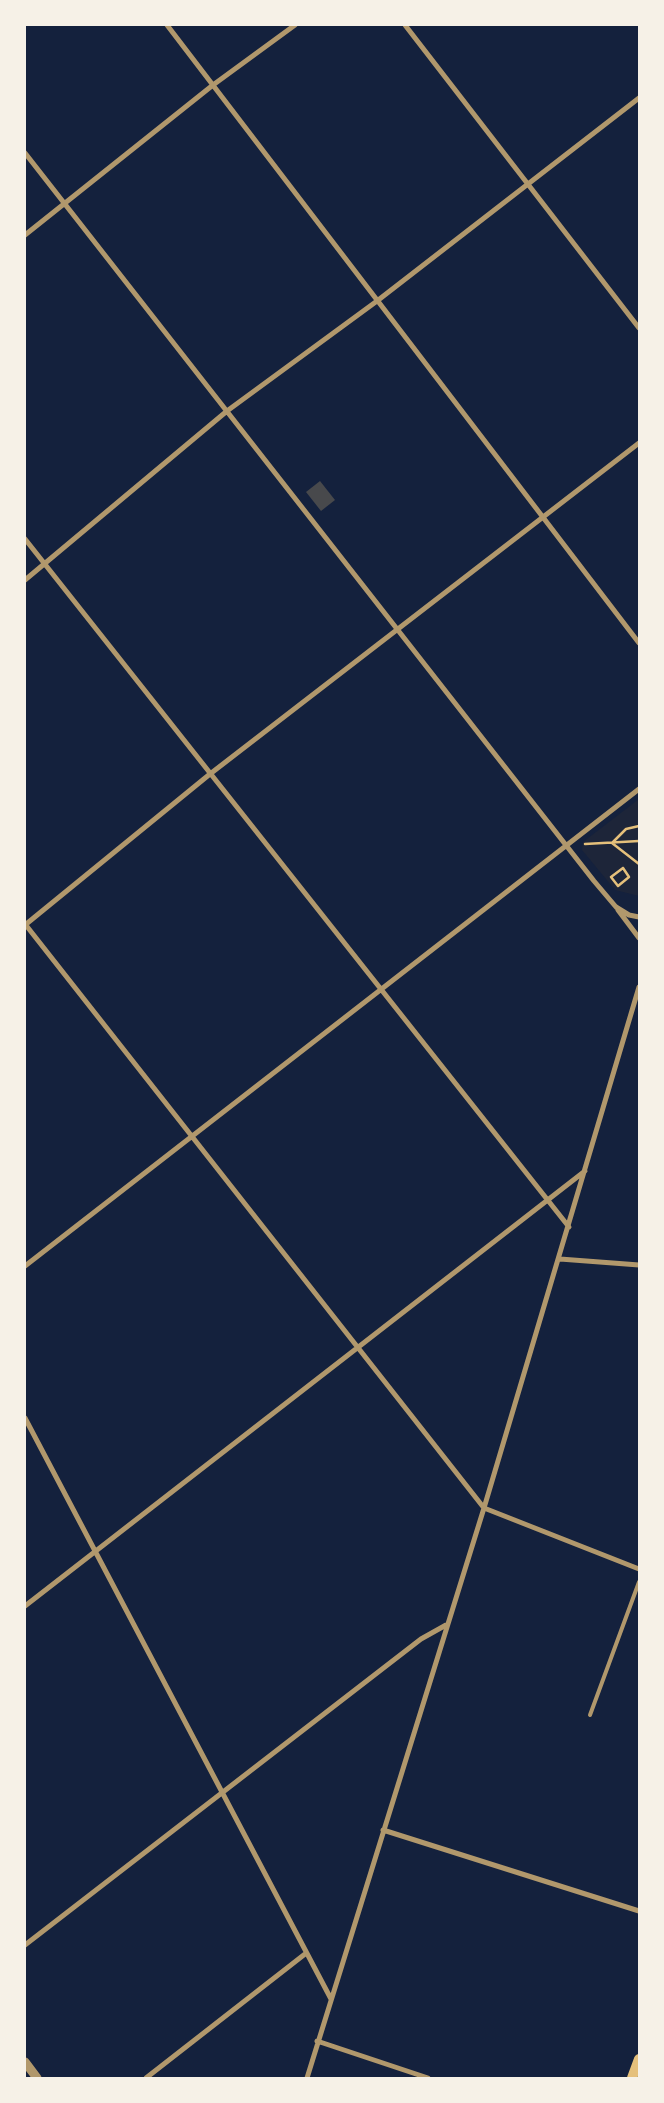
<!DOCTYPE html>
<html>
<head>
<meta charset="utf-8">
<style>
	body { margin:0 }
	#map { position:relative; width:664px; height:2103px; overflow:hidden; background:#14213d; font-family:Georgia,serif }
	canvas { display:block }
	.frame { position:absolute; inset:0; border:26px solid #f6f1e7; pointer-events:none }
</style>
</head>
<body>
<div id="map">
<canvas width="664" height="2103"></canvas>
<div class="frame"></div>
</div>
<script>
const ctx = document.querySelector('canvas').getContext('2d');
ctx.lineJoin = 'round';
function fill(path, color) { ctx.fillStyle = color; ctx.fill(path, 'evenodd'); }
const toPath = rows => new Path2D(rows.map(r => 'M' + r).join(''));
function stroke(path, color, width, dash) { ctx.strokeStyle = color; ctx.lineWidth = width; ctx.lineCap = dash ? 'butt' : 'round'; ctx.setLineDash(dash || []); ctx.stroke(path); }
const green = toPath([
	[639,799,639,896,615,890,582,850,583,842]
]);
const building = toPath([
	[320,481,335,500,321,511,306,492]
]);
const path = toPath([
	[639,826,626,829,612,843,639,864],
	[585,844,639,841],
	[623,868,629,877,618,886,611,877,623,868]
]);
const service = toPath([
	[590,1715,639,1582]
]);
const minor = toPath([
	[167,25,639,643],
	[405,25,639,328],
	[25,153,594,881,616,907,629,915,639,917],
	[25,235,213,85,295,25],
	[25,539,569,1227],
	[25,580,227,411,377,301,639,98],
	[618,910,639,938],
	[25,924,484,1508,639,1569],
	[25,925,210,774,639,443],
	[560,1259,639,1265],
	[25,1266,639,789],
	[25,1418,331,1999],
	[25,1606,585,1171],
	[383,1830,639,1911],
	[25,1945,421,1639,446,1625],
	[317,2041,428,2078],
	[146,2078,305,1954],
	[307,2078,484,1508,639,987]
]);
const tertiary = toPath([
	[25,2062,37,2078]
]);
const secondary = toPath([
	[632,2078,639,2059]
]);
fill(green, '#1d2539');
fill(building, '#48494c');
stroke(path, '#e5c07b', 2.5);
stroke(service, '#b1986c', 4);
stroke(minor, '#b1986c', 5);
stroke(tertiary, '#b1986c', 9);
stroke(secondary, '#e5c07b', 10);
</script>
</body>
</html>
